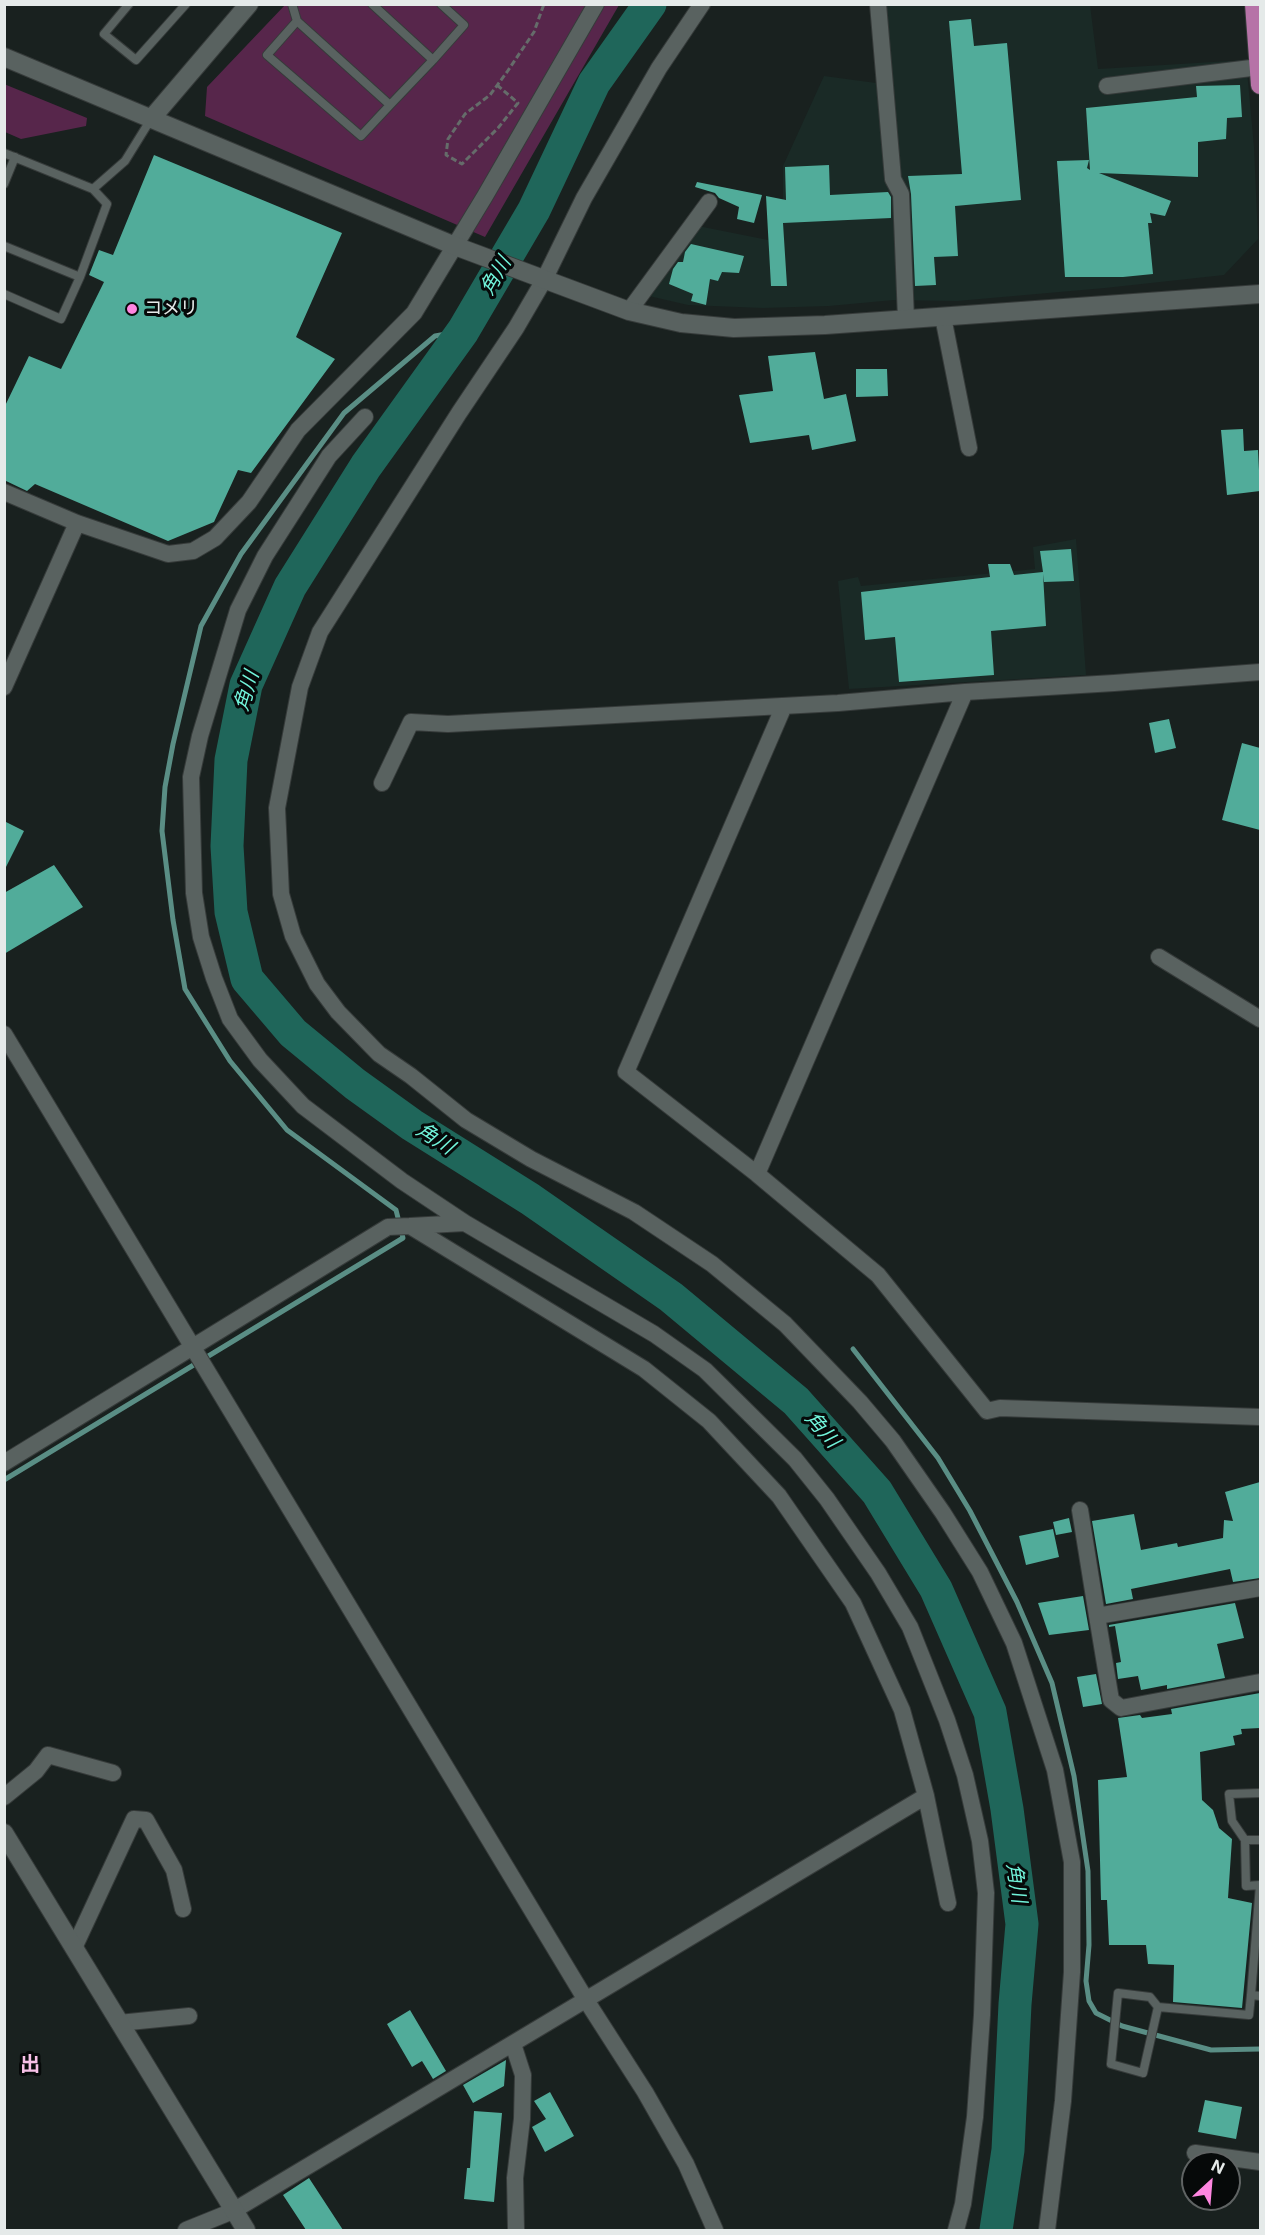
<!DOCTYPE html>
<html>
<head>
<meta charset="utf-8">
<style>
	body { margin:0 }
	#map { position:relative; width:1265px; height:2235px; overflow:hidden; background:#19211f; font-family:Inter,sans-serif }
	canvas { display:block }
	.frame { position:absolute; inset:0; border:6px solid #e5eae9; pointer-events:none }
	.north { position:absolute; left:1181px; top:2151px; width:60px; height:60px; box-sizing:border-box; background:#060909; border:2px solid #5f6363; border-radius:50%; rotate:26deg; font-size:16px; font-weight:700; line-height:24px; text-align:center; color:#e5eae9 }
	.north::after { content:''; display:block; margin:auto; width:21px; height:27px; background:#fe86e0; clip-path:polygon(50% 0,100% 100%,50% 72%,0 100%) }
</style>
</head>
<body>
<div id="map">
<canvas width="1265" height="2235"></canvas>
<div class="frame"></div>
<div class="north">N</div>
</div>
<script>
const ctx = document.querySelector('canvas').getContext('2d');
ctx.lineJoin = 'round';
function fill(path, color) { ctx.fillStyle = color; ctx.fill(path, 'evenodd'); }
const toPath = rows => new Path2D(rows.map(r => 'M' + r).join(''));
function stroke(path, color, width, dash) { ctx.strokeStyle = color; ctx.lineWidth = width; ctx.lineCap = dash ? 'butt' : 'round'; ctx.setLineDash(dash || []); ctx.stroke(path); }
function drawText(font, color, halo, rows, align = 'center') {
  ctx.font = font + ' Inter,"Noto Sans JP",sans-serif'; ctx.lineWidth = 6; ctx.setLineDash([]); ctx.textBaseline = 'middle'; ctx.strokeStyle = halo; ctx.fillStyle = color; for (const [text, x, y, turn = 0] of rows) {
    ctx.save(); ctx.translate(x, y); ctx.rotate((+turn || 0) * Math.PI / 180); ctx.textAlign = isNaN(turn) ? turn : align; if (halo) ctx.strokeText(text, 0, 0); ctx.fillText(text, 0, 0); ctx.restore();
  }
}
const built = toPath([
	[872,5,1090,5,1098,69,1246,60,1254,147,1258,239,1224,275,1105,288,957,301,894,300,829,306,763,308,688,305,649,296,698,226,783,243,783,166,824,76,876,83],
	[1076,539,1086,675,849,689,838,581,858,577,861,586,1035,569,1033,547]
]);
const green = toPath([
	[285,5,619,5,485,237,205,116,207,87],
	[4,84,87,118,86,126,21,139,5,132]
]);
const stream = toPath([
	[853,1349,938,1458,970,1511,1017,1602,1052,1683,1074,1776,1088,1871,1089,1945,1086,1981,1089,2001,1096,2013,1122,2026,1211,2050,1260,2049],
	[4,1480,403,1238,396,1210,287,1130,230,1061,185,989,173,920,162,831,165,787,173,744,201,626,241,554,344,413,435,336,463,331]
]);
const river = toPath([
	[650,4,594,83,534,210,463,331,366,466,290,587,246,685,231,760,227,846,231,912,247,979,293,1033,355,1084,412,1125,530,1199,671,1297,796,1401,877,1492,936,1589,990,1712,1007,1809,1022,1924,1015,2004,1008,2150,996,2230]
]);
const building = toPath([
	[971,19,974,46,1007,43,1021,200,955,206,958,256,934,257,936,285,915,286,911,194,908,176,962,174,949,21],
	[1240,85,1242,117,1227,118,1226,139,1198,142,1198,177,1099,173,1171,201,1165,216,1150,213,1152,223,1148,223,1153,274,1123,277,1065,277,1057,161,1089,160,1087,168,1090,170,1086,108,1197,97,1196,86],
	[154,155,342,233,296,337,335,359,251,473,238,470,214,522,168,541,35,484,27,491,4,480,4,408,29,356,61,369,104,282,89,275,99,250,113,255],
	[829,165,830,195,888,192,891,197,891,218,783,223,787,286,771,286,766,196,786,200,785,167],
	[697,182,762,195,754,223,737,219,739,207,719,198,715,193,695,187],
	[691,244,744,256,739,273,722,272,718,281,710,279,706,305,691,301,693,294,669,284,673,269,678,262,683,262,685,252],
	[815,352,824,399,846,394,856,441,812,450,809,435,750,443,739,395,773,391,768,356],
	[856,369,887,369,888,396,856,397],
	[1243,429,1244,451,1258,450,1260,491,1227,495,1221,430],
	[1071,549,1074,581,1044,582,1043,574,1046,626,991,631,994,675,899,682,895,637,865,640,861,592,990,577,988,564,1010,564,1014,575,1043,572,1040,551],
	[1169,719,1176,748,1155,753,1149,723],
	[1242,743,1260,748,1260,830,1222,820],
	[4,821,24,831,4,871],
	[54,865,83,907,4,954,4,893],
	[1260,1482,1260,1578,1233,1582,1230,1569,1131,1589,1133,1599,1106,1604,1092,1521,1134,1514,1141,1550,1177,1543,1178,1547,1223,1538,1224,1520,1233,1521,1225,1492],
	[1069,1518,1072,1532,1056,1535,1053,1522],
	[1053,1529,1059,1557,1026,1565,1019,1536],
	[1083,1596,1089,1630,1049,1635,1038,1603],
	[1235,1603,1244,1638,1217,1644,1225,1678,1167,1689,1167,1685,1141,1690,1138,1676,1118,1679,1116,1663,1121,1662,1115,1626,1109,1627,1109,1625],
	[1096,1674,1102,1704,1083,1707,1077,1677],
	[1260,1693,1260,1728,1241,1729,1242,1734,1233,1736,1235,1745,1200,1752,1202,1800,1213,1810,1219,1828,1232,1839,1228,1898,1252,1903,1242,2008,1173,2002,1174,1965,1148,1964,1146,1945,1109,1945,1107,1900,1101,1900,1098,1780,1127,1777,1118,1718,1140,1715,1142,1718,1172,1714,1171,1709],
	[410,2010,446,2071,433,2079,422,2061,412,2067,387,2024],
	[506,2060,504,2086,473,2103,463,2085],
	[550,2092,574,2136,545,2152,532,2127,546,2119,534,2101],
	[1205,2100,1242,2107,1236,2139,1198,2132],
	[474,2111,502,2113,494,2202,464,2199,467,2168,470,2168],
	[309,2178,343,2230,306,2230,283,2195]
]);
const path = toPath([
	[497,85,518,103,498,128,462,164,446,155,448,139,465,114,490,95,507,72,534,32,544,4]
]);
const lane = toPath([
	[129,4,104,34,136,60,186,4],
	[292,4,297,21,390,105,433,60],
	[372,4,433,60,464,25,441,4],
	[297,21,267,55,361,136,390,105],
	[4,153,93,189,125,161,151,119],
	[4,184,15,157],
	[4,246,80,277,107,204,93,189],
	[4,294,61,319,80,277],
	[1260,1793,1229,1794,1232,1821,1245,1840,1260,1840],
	[1245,1840,1246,1886,1260,1885,1251,1995,1260,1996],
	[1158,2007,1143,2073,1111,2064,1118,1993,1150,1997,1158,2007,1249,2015,1251,1995]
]);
const street = toPath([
	[702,4,659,68,584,198,544,280,516,328,459,413,320,632,300,687,277,808,281,894,293,936,317,984,338,1012,379,1054,411,1076,466,1120,531,1159,634,1212,712,1264,785,1324,860,1402,893,1441,943,1513,980,1572,1014,1643,1055,1770,1072,1862,1072,1972,1063,2101,1047,2230],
	[878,4,893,179,901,194,906,319],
	[1107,86,1259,67],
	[629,311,709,202],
	[943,317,969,448],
	[365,417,329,456,265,556,238,610,200,736,191,777,194,893,201,937,214,978,230,1019,260,1060,303,1106,402,1181,465,1223],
	[4,492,77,523,168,554,193,551,215,538,249,502,298,430,414,313,485,196,596,4],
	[4,687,77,523],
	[784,706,626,1072,757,1174,965,692],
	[382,783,411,722,448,724,838,703,965,692,1114,683,1260,672],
	[1159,957,1260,1019],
	[4,1034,586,2000,645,2092,686,2164,715,2230],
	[757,1174,878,1275,987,1411,1000,1408,1260,1417],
	[410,1226,465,1223,654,1334,705,1370,795,1459,827,1499,878,1573,910,1627,947,1720,965,1775,980,1841,986,1893,982,2015,975,2117,963,2204,956,2230],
	[4,1463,388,1227,410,1226,644,1369,709,1421,779,1496,853,1603,902,1710,926,1796,233,2211,186,2230],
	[1080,1510,1097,1616,1260,1588],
	[1097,1616,1111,1700,1121,1708,1260,1682],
	[926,1796,948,1903],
	[4,1797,36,1771,48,1755,113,1773],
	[74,1948,134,1819,146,1820,174,1870,183,1909],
	[119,2023,189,2016],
	[513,2044,523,2075,522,2119,515,2178,516,2230],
	[1195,2153,1260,2162]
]);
const secondary = toPath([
	[4,57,455,246,629,311,681,323,734,328,825,325,1260,294],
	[151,119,249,4],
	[4,1833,246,2230]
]);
const primary = toPath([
	[1254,4,1260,85]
]);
const markers = [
	[132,309,6,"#fe86e0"]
];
const poiNames = [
	["コメリ",144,309]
];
const waterNames = [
	["角川",496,276,-60],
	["角川",247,691,-73],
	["角川",435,1139,33],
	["角川",822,1430,49],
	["角川",1016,1883,81]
];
const neighbourhoodNames = [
	["出",30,2065]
];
fill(built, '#1a2a26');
fill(green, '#57264b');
stroke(stream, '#5a8e85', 5);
stroke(river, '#1f665a', 33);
fill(building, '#51ac9a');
stroke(lane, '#363b3a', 10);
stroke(street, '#363b3a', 18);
stroke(secondary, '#363b3a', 20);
stroke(primary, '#363b3a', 20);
stroke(path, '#656c6a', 3, [6, 3]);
stroke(lane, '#596260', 8);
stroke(street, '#596260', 16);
stroke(secondary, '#596260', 18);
stroke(primary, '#b673a7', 18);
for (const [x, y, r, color] of markers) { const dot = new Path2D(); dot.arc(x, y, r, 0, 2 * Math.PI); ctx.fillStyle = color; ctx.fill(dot); stroke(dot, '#060909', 2); }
drawText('18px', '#e5eae9', '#060909', poiNames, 'left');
drawText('italic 20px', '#71f3da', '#060909', waterNames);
drawText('bold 20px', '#f7c0e7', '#060909', neighbourhoodNames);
</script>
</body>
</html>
